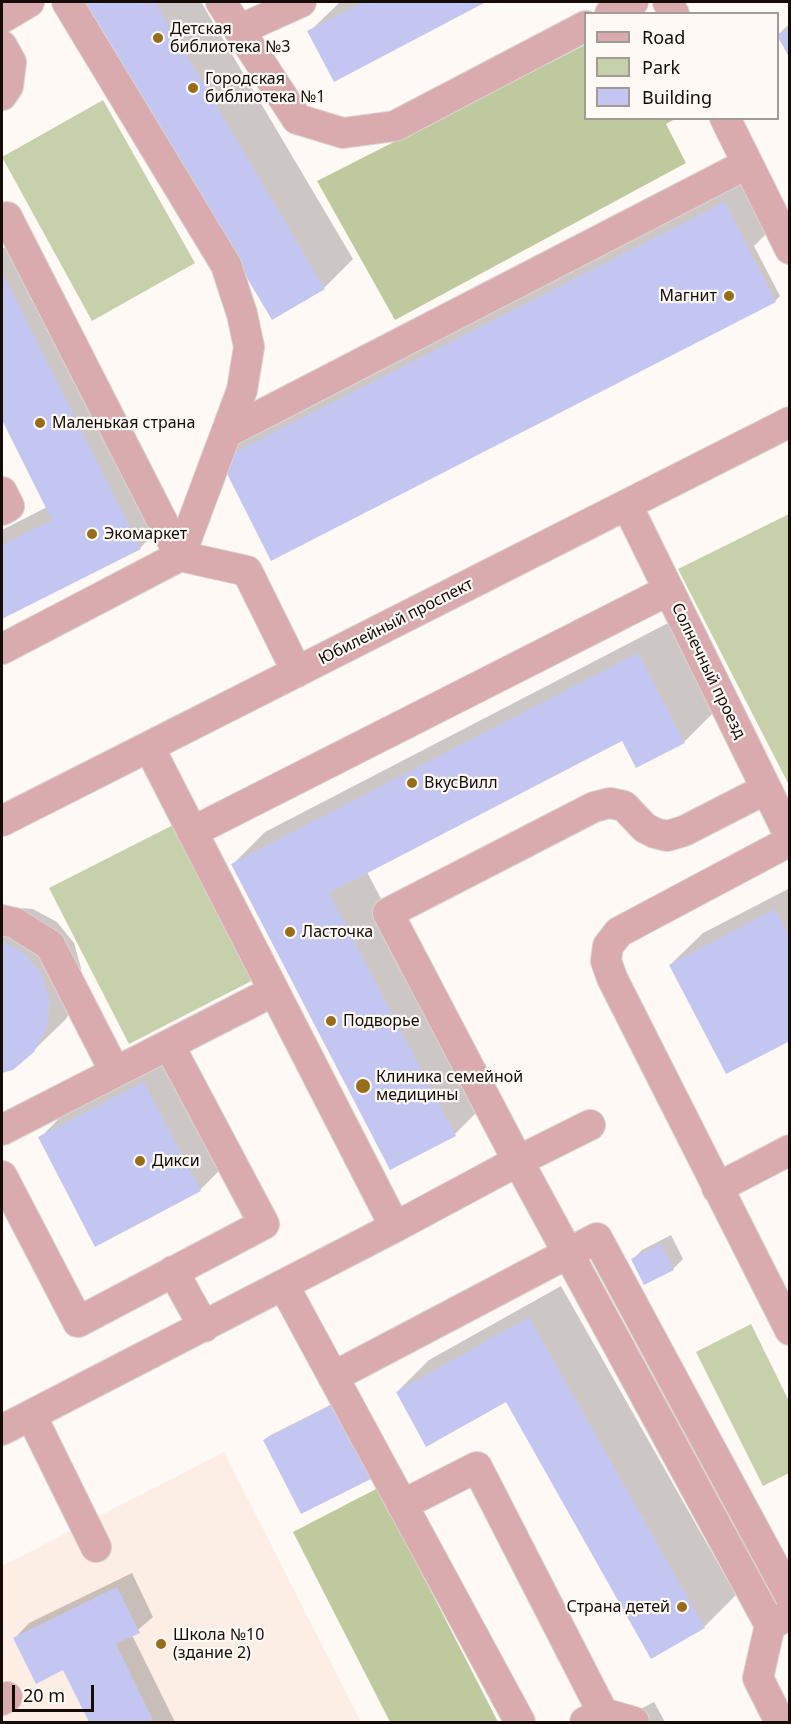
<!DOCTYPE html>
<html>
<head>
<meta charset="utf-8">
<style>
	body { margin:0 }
	#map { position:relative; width:791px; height:1724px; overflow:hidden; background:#fff9f6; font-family:"Noto Sans",sans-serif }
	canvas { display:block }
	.frame { position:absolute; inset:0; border:3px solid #150c07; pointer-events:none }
	.legend { position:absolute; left:584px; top:12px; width:195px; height:108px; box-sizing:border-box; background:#fff9f6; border:2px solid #a19a96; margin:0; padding:8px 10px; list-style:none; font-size:18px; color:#150c07 }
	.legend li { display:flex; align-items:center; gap:12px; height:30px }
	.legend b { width:30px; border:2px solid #a19a96 }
	.scale { position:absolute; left:12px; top:1685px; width:82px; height:27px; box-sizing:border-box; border:3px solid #150c07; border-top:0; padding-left:8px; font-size:18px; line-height:21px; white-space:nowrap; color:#150c07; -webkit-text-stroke:4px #fff9f6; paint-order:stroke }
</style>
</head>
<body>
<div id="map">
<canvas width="791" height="1724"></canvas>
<div class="frame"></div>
<ul class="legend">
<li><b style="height:8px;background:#d9aaae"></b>Road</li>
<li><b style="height:16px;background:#c6d0aa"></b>Park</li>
<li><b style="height:16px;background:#c4c6f2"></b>Building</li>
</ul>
<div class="scale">20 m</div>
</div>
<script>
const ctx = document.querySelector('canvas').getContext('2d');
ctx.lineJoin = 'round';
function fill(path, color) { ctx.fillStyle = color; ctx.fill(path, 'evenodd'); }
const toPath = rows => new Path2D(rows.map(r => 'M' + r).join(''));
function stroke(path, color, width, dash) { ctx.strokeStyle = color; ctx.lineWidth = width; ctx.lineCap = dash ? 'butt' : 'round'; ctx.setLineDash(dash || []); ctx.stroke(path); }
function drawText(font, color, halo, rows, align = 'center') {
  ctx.font = font + ' "Noto Sans",sans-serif'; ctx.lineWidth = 4.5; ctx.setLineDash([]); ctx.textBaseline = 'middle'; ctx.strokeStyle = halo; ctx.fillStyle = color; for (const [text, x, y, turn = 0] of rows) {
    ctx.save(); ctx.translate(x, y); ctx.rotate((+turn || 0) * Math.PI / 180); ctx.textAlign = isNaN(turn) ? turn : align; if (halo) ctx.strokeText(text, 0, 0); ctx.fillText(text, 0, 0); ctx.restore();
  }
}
const built = toPath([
	[224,1452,361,1722,2,1722,2,1566]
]);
const green = toPath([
	[103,100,195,263,92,321,2,157],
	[789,514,789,785,678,569],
	[177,823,257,978,129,1044,49,888],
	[751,1324,789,1401,789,1473,763,1486,696,1352]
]);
const forest = toPath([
	[585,45,586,118,675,119,666,124,686,163,395,320,317,181],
	[378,1488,498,1722,390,1722,293,1532]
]);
const shadow = toPath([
	[85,2,201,2,353,259,324,288,273,318],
	[340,2,483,2,335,80,309,32],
	[790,23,790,56,778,35],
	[756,171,781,219,754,246,780,296,775,301,222,460,253,429],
	[30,234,172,516,140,548,2,617,2,530,47,507,2,417,2,249],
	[670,622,716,710,684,742,623,739,367,872,487,1102,455,1134,233,864,265,832],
	[790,888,790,1039,670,965,703,933],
	[6,907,33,909,57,922,74,943,81,968,79,995,66,1019,33,1051,12,1068,2,1072,2,908],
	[177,1051,232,1158,200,1190,40,1138,72,1105],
	[671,1235,683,1259,673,1269,644,1283,633,1259,642,1250],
	[561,1286,736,1595,704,1627,507,1399,397,1392,429,1360],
	[342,1399,379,1471,264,1440,269,1436],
	[132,1573,153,1617,132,1635,175,1722,91,1722,64,1668,15,1638,29,1623],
	[654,1702,665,1722,615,1722]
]);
const building = toPath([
	[83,2,155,2,325,289,272,320],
	[363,2,486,2,334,82,307,31],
	[790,28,790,59,778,37,778,34],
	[725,202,776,302,271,561,220,460],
	[2,272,141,549,2,619,2,545,52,520,2,420],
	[638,653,685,743,636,768,622,741,329,893,456,1136,390,1170,231,864],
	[775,909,790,937,790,1041,726,1074,669,965],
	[2,941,25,954,42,975,50,1001,47,1028,34,1052,13,1070,2,1073],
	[144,1082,201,1191,95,1247,38,1137],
	[661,1244,674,1270,644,1285,631,1259],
	[529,1317,705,1628,651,1659,506,1402,426,1447,396,1392],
	[337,1402,375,1477,301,1514,263,1440],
	[117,1587,140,1633,116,1644,154,1722,89,1722,63,1670,36,1684,13,1638]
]);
const minor = toPath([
	[67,2,226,265,242,314,249,347,242,390,226,433],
	[221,2,297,119,343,133,395,126,586,26],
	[668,2,674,14],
	[610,14,633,2],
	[2,18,29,2],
	[239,30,301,2],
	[2,46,11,62,8,86,2,95],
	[725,118,790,249],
	[2,220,7,217,180,556,2,649],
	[2,492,9,506,2,510],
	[627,505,790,837],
	[297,672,247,571,180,556,226,433,747,164],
	[2,821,790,422],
	[192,832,669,590],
	[790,841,619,932,608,946,606,961,612,978,790,1330],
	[2,920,15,923,50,945,115,1072],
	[590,1125,518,1161,770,1625],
	[2,1130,274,991],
	[2,1176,78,1322,264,1224,169,1045],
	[717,1188,790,1150],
	[395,1227,518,1161,388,913,594,807,610,803,624,806,645,828,655,833,667,836,684,831,766,789],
	[173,1271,204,1327],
	[284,1286,520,1722],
	[333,1377,597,1238,790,1596],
	[31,1415,96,1547],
	[2,1430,395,1227,149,747],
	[402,1505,477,1467,603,1713],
	[2,1700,7,1697],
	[585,1722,603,1713,634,1722],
	[780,1722,758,1678,770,1625,787,1616]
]);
const markers = [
	[158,38,6,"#976d1a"],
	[193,88,6,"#976d1a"],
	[729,296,6,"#976d1a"],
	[40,423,6,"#976d1a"],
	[92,534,6,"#976d1a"],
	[412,783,6,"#976d1a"],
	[290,932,6,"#976d1a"],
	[331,1021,6,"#976d1a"],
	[363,1086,8,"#976d1a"],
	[140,1161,6,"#976d1a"],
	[682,1607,6,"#976d1a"],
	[161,1644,6,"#976d1a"]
];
const poiNames = [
	["Детская",170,29],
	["библиотека №3",170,47],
	["Городская",205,79],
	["библиотека №1",205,97],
	["Магнит",717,296,"right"],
	["Маленькая страна",52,423],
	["Экомаркет",104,534],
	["ВкусВилл",424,783],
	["Ласточка",302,932],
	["Подворье",343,1021],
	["Клиника семейной",376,1077],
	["медицины",376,1095],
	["Дикси",152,1161],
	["Страна детей",670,1607,"right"],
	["Школа №10",173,1635],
	["(здание 2)",173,1653]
];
const streetNames = [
	["Юбилейный проспект",396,622,-27],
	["Солнечный проезд",708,671,64]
];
fill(built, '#fcede5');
fill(green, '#c6d0aa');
fill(forest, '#beca9e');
fill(shadow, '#0003');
fill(building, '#c4c6f2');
stroke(minor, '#dad3d0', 32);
stroke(minor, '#d9aaae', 30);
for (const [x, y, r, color] of markers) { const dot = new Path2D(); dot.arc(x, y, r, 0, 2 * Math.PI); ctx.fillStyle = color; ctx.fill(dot); stroke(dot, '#fff9f6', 2); }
drawText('16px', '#150c07', '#fff9f6', poiNames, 'left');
drawText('16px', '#150c07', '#fff9f6', streetNames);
</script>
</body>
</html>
